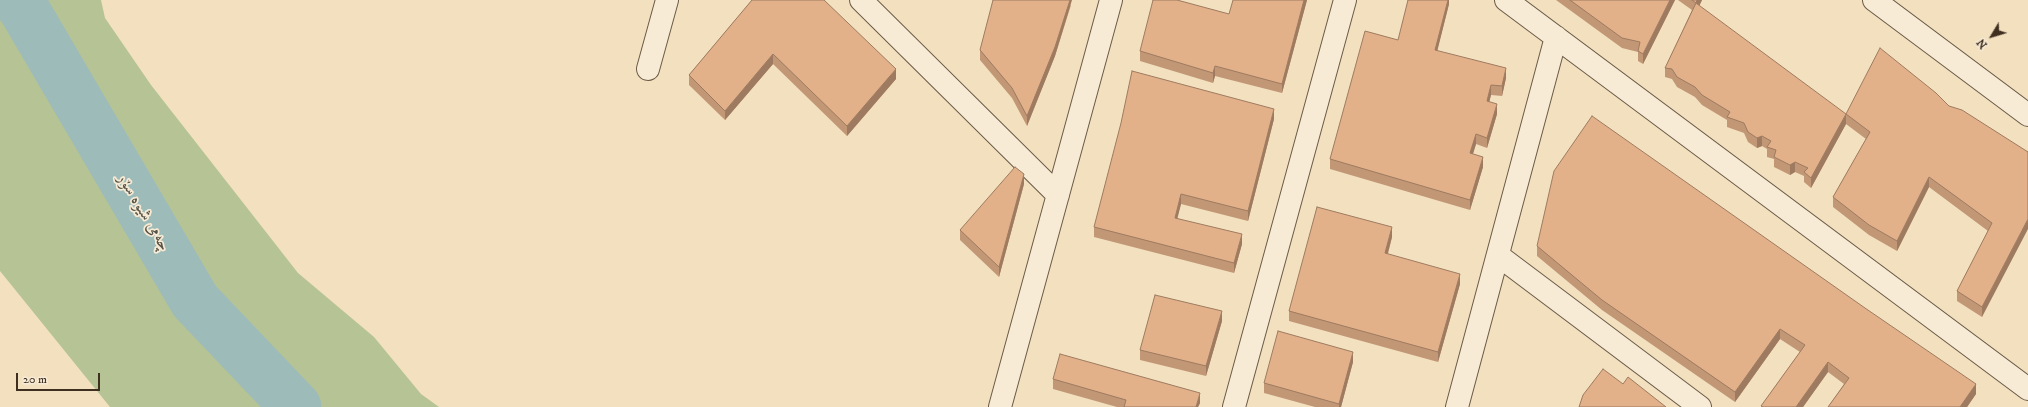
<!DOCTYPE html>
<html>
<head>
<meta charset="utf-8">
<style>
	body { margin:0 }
	#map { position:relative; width:2028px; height:407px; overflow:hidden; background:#f2e0bf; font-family:"IM FELL DW Pica",serif }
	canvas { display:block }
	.north { position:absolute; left:1972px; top:16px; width:40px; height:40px; -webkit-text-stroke:3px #f7ebd5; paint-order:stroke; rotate:232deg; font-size:11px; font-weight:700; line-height:16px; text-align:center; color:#3e2f20 }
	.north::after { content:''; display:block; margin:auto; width:14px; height:18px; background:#3e2f20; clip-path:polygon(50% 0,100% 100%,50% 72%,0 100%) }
	.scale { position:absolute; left:16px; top:373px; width:84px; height:18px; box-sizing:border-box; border:2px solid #3e2f20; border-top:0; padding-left:5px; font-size:12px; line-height:14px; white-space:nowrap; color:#3e2f20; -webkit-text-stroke:3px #f7ebd5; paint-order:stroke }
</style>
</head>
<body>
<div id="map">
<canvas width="2028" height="407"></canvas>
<div class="north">N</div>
<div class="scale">20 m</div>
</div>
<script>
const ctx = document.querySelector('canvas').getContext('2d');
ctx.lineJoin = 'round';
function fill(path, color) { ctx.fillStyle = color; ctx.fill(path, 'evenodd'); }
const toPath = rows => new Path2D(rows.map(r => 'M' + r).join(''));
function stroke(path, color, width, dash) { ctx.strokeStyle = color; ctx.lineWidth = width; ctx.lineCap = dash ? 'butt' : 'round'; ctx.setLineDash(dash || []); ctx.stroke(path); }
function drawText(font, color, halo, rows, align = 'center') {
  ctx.font = font + ' "IM FELL DW Pica",Amiri,serif'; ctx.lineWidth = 3.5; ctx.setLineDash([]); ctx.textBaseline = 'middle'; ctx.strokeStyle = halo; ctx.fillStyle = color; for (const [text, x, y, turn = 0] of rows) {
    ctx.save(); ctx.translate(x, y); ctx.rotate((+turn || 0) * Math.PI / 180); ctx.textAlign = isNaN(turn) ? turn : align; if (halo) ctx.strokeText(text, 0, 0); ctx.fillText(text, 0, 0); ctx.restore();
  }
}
const green = toPath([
	[0,0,101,0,105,18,151,85,298,273,374,337,421,394,439,407,110,407,0,271]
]);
const river = toPath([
	[17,0,25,11,195,301,296,407]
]);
const minor = toPath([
	[861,0,1058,195],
	[1506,0,2028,389],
	[1874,0,2028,115],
	[648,69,667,0],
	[1499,256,1700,407],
	[1000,407,1111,0],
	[1234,407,1345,0],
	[1457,407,1556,37]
]);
const wall = toPath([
	[752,0,896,79,847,136,773,64,725,120,689,85,689,75],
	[1307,0,1282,93,1215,76,1213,83,1140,61,1140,51,1229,14],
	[1449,0,1449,4,1437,51,1506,78,1502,96,1491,95,1489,102,1497,114,1487,148,1476,144,1473,154,1483,167,1470,210,1330,169,1330,159],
	[1556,0,1675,0,1643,64,1638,61,1638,52,1622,48],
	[1678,0,1702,0,1699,6,1846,124,1811,188,1804,182,1804,176,1795,172,1790,175,1774,167,1774,159,1767,157,1767,149,1762,146,1757,148,1748,142,1744,133,1727,127,1727,120,1702,105,1695,97,1677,87,1672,79,1665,77,1665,68,1692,10],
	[1071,5,1055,56,1027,126,1012,98,980,60,980,50],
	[1949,106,2028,152,1982,317,1957,301,1957,291,1988,231,1929,187,1897,251,1869,235,1833,207,1833,197,1866,139,1846,124,1846,114],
	[1274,119,1248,221,1181,204,1177,218,1242,244,1234,273,1094,237,1094,227],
	[1024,184,999,277,960,240,960,230],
	[1392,237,1388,254,1460,284,1438,362,1289,321,1289,311],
	[1537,246,1976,394,1967,407,1828,407,1844,384,1828,372,1803,407,1761,407,1761,406,1800,352,1780,339,1735,402,1602,310,1537,256],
	[1222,321,1206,376,1140,360,1140,350],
	[1353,362,1341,407,1315,407,1264,393,1264,383],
	[1053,379,1200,403,1198,407,1117,407,1053,389]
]);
const shadedWall = toPath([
	[1070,0,1072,0,1055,56,1027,126,1027,116],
	[1304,0,1307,0,1282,93,1282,84],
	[1448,0,1449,0,1449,4,1435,60,1435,50],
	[1670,0,1675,0,1643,64,1643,54],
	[1697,0,1702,0,1696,13,1696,3],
	[773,54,773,64,725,120,725,111],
	[1215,66,1215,76,1213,83,1213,73],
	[1506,68,1506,78,1502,96,1502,86],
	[896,69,896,79,847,136,847,126],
	[1491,85,1491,95,1487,111,1487,101],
	[1497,104,1497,114,1487,148,1487,138],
	[1274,109,1274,119,1248,221,1248,211],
	[1846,114,1846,124,1811,188,1811,178],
	[1476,134,1476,144,1470,163,1470,153],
	[1762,136,1762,146,1757,148,1757,138],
	[1483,157,1483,167,1470,210,1470,200],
	[1795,162,1795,172,1790,175,1790,165],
	[1024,174,1024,184,999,277,999,267],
	[1929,177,1929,187,1897,251,1897,241],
	[1181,194,1181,204,1175,228,1175,218],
	[2028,219,2028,229,1982,317,1982,307],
	[1392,227,1392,237,1385,263,1385,253],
	[1242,234,1242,244,1234,273,1234,263],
	[1460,274,1460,284,1438,362,1438,352],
	[1222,311,1222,321,1206,376,1206,366],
	[1780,329,1780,339,1735,402,1735,392],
	[1353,352,1353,362,1341,407,1339,407,1339,404],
	[1828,362,1828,372,1803,407,1796,407],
	[1976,384,1976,394,1967,407,1960,407],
	[1200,393,1200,403,1198,407,1196,407]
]);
const building = toPath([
	[752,0,824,0,896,69,847,126,773,54,725,111,689,75,752,0],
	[993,0,1070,0,1055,47,1027,116,1012,88,980,50,993,0],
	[1153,0,1177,0,1229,14,1233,0,1304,0,1282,84,1215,66,1213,73,1140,51,1153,0],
	[1408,0,1448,0,1435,50,1506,68,1502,86,1491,85,1487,101,1497,104,1487,138,1476,134,1470,153,1483,157,1470,200,1330,159,1365,31,1398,40,1408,0],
	[1570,0,1670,0,1643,54,1638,51,1640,42,1622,38,1570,0],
	[1692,0,1697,0,1696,3,1846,114,1811,178,1804,172,1808,168,1795,162,1790,165,1774,157,1776,150,1767,147,1771,141,1762,136,1757,138,1748,132,1744,123,1727,117,1730,112,1702,95,1695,87,1677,77,1672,69,1665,68,1696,3,1692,0],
	[1880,48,1936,93,1949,106,1962,110,2028,152,2028,219,1982,307,1957,291,1992,223,1947,190,1929,177,1897,241,1869,225,1833,197,1870,132,1846,114,1880,48],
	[1132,71,1274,109,1248,211,1181,194,1175,218,1242,234,1234,263,1094,227,1121,123,1132,71],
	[1592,116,1865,308,1976,384,1960,407,1828,407,1849,378,1828,362,1796,407,1763,407,1761,406,1805,345,1780,329,1735,392,1602,300,1537,246,1554,171,1592,116],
	[1015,167,1024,174,999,267,960,230,1015,167],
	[1317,207,1392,227,1385,253,1460,274,1438,352,1289,311,1317,207],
	[1155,295,1222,311,1206,366,1140,350,1155,295],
	[1278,331,1353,352,1339,404,1264,383,1278,331],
	[1060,354,1200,393,1196,407,1124,407,1126,400,1053,379,1060,354],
	[1603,369,1623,384,1628,377,1666,407,1579,407,1583,395,1603,369]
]);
const waterNames = [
	["چەمی شیوە سۆر",143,213,59]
];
fill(green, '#b6c395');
stroke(river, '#9dbbb9', 51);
stroke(minor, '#6b5b48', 24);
stroke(minor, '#f7ebd5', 22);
fill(wall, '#c29776');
fill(shadedWall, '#9e7b60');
fill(building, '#e2b089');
stroke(building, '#9e7b60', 1);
drawText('italic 17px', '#565246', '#f7ebd5', waterNames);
</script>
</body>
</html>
